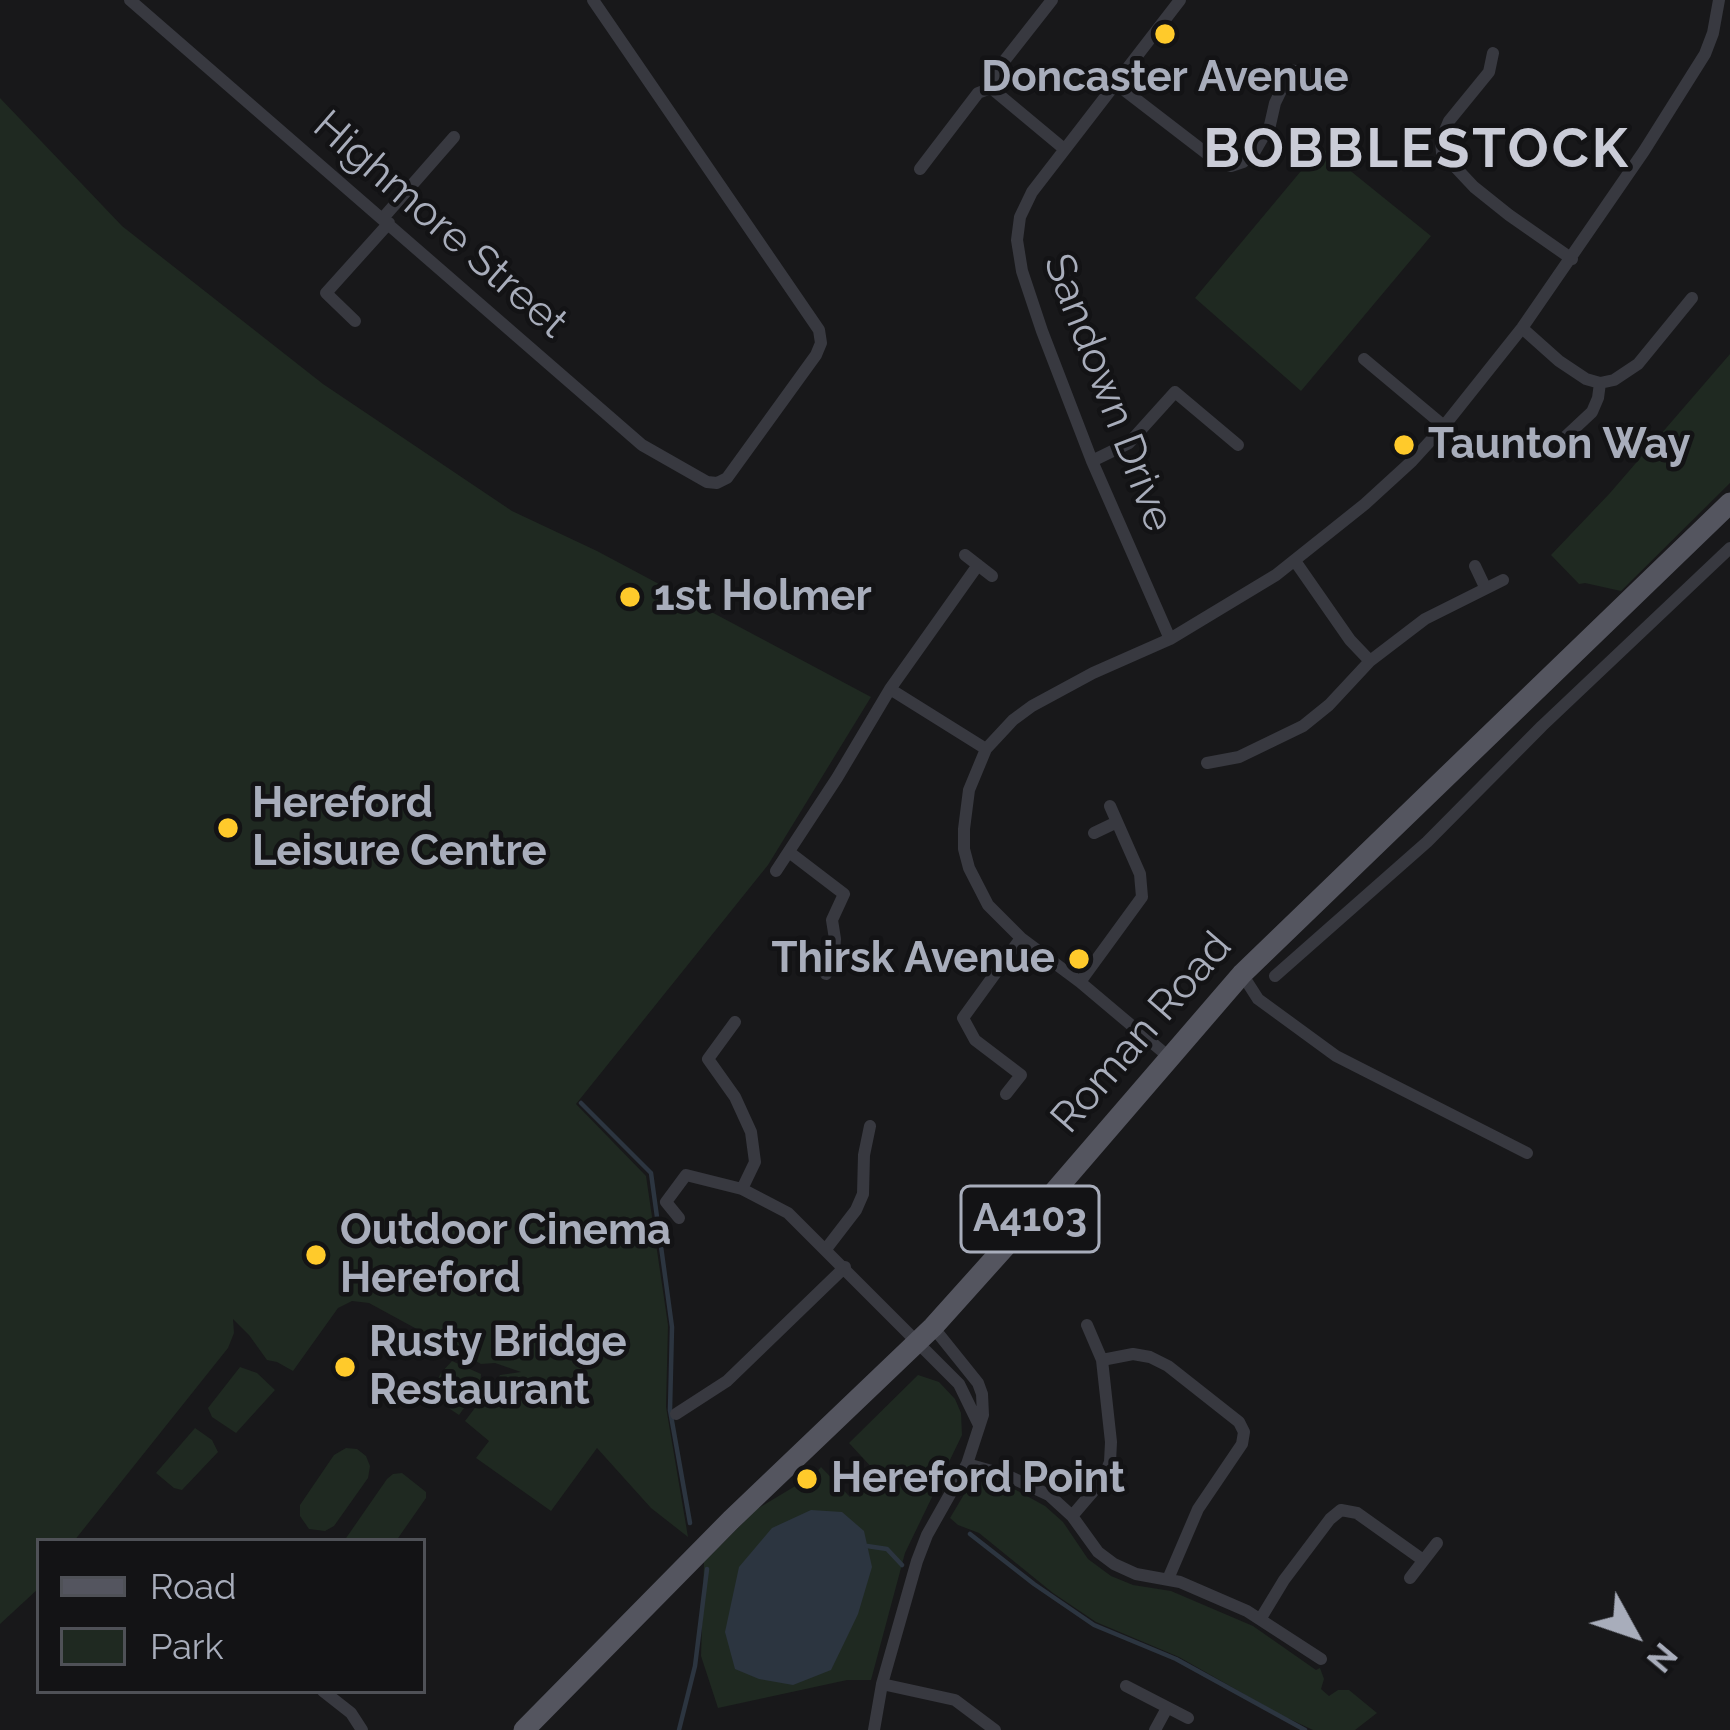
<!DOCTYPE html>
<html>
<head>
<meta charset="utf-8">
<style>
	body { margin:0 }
	#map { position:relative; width:1730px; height:1730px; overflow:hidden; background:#18181a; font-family:Raleway,sans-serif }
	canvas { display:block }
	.legend { position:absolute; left:36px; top:1538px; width:390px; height:156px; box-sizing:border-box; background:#131315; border:3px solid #4f5157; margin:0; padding:15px 21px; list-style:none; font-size:36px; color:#a8adbb }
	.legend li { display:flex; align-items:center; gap:24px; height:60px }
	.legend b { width:60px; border:3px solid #4f5157 }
	.north { position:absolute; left:1574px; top:1574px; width:120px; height:120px; -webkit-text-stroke:9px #131315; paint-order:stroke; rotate:130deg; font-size:33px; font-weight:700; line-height:48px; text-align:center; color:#a8adbb }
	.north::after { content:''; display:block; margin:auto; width:42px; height:54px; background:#a8adbb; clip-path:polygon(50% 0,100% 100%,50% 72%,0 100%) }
</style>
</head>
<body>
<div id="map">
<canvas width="1730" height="1730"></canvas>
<ul class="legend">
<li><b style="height:15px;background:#54555f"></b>Road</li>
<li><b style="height:33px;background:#1f2921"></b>Park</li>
</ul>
<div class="north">N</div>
</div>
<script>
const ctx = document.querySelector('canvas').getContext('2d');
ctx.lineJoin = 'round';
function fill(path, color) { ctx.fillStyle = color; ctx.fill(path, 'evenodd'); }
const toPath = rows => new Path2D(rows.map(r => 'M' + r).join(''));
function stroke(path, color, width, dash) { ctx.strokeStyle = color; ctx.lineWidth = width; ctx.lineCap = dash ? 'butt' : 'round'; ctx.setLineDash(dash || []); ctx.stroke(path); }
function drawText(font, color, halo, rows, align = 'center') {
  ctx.font = font + ' Raleway,sans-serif'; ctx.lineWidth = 9; ctx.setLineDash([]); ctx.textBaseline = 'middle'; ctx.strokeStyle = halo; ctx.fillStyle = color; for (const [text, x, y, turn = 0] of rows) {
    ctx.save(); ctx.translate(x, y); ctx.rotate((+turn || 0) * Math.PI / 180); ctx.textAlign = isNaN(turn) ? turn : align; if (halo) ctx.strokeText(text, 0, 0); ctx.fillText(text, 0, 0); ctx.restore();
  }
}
const green = toPath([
	[0,98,122,226,323,384,512,511,597,551,871,697,768,865,576,1104,646,1176,668,1325,666,1407,688,1537,651,1508,597,1448,551,1511,476,1458,489,1441,465,1421,500,1375,521,1372,495,1363,481,1364,369,1303,352,1301,338,1308,293,1371,277,1362,267,1360,249,1335,233,1319,234,1333,228,1348,74,1541,39,1541,39,1588,0,1624],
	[1321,147,1431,236,1301,391,1195,298],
	[1730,354,1730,483,1621,591,1585,583,1579,584,1551,555,1610,493],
	[452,1361,481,1374,480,1386,459,1415,429,1395,441,1373],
	[240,1367,257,1373,275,1390,236,1433,212,1417,208,1408],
	[918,1375,939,1382,955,1399,961,1413,962,1435,905,1553,871,1680,847,1680,718,1708,701,1656,704,1562,757,1509,802,1482,805,1485,821,1467,850,1497,875,1471,849,1443],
	[195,1428,212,1440,218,1452,182,1490,174,1488,156,1473],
	[346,1448,357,1449,366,1456,370,1466,368,1478,334,1526,325,1531,309,1529,300,1516,300,1505,334,1455],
	[402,1473,426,1492,426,1498,396,1541,344,1541,387,1479,393,1474],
	[984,1481,1016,1490,1045,1506,1063,1522,1088,1559,1111,1576,1133,1585,1171,1591,1253,1626,1316,1670,1320,1668,1324,1679,1321,1689,1329,1696,1338,1690,1349,1690,1377,1713,1355,1730,1313,1730,1279,1714,1179,1657,1096,1622,1053,1593,979,1533,958,1525,950,1518,969,1486]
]);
const water = toPath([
	[811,1510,842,1512,864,1531,872,1567,858,1614,847,1637,831,1670,793,1685,759,1679,735,1669,725,1632,739,1567,772,1528]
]);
const stream = toPath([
	[581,1103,651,1173,672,1327,670,1410,690,1523],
	[970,1534,1034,1584,1094,1625,1176,1659,1305,1730],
	[867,1546,887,1549,902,1565],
	[679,1730,695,1666,707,1569]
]);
const street = toPath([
	[130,0,642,445,707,482,717,483,727,478,816,355,821,343,819,330,593,0],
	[1493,53,1489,72,1449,121,1441,140,1442,153,1474,187,1509,215,1572,259],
	[1115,83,1219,163,1231,166,1243,162,1255,151,1270,125,1275,103,1291,70,1330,79],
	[991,88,1063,148],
	[920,169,978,93,991,88,1001,65,1052,0],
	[383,218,454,137],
	[355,321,326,293,389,223],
	[1522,328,1559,361,1586,379,1600,383,1614,380,1638,364,1692,298],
	[1364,359,1444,426],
	[1561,441,1592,412,1598,398,1600,383],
	[1092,461,1129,443,1175,392,1238,445],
	[965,555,992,576],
	[1295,561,1350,640,1370,661,1425,619,1503,580],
	[1475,566,1485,587],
	[1170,639,1092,461,1042,331,1022,271,1017,240,1020,217,1032,192,1180,0],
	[890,689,986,749],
	[1207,763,1239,757,1303,726,1329,705,1370,661],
	[1094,833,1117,822],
	[789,852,844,894,832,920,835,939,834,953,826,974],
	[776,871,837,778,890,689,978,565],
	[1242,974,1258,999,1336,1056,1527,1153],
	[1275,976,1427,842,1542,726,1730,548],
	[1080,982,1142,897,1140,874,1110,806],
	[735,1022,708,1059,735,1097,751,1132,755,1162,742,1189],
	[1169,1057,1080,982,1021,938,988,905,969,868,964,849,964,829,969,790,986,749,1013,720,1032,706,1093,673,1170,639,1276,575,1365,504,1412,461,1444,426,1522,328,1644,151,1705,54,1713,33,1719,0],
	[1006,1094,1021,1075,975,1040,963,1018,1021,938],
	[679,1218,666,1202,686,1175,742,1189,788,1213,959,1384,979,1425],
	[826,1249,856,1210,863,1194,864,1155,870,1126],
	[1102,1360,1133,1354,1150,1357,1168,1366,1239,1422,1244,1432,1242,1444,1198,1509,1168,1579],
	[676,1414,727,1381,845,1267],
	[967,1464,1006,1475,1049,1495,1072,1516,1098,1552,1114,1564,1136,1574,1180,1582,1247,1611,1321,1659],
	[1072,1516,1102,1481,1110,1462,1111,1442,1102,1360,1087,1325],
	[1410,1578,1437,1543],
	[1261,1618,1284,1580,1330,1519,1341,1510,1357,1513,1423,1560],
	[882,1684,955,1700,995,1730],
	[1126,1686,1188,1718],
	[323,1691,351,1713,362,1730],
	[874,1730,882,1684,917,1561,927,1535,967,1464,983,1415,982,1394,978,1383,933,1327],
	[1155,1730,1167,1708]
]);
const primary = toPath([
	[524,1730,731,1520,933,1327,1048,1199,1242,974,1730,503]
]);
const markers = [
	[1165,34,12,"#ffca2b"],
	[1404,445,12,"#ffca2b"],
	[630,597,12,"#ffca2b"],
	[228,828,12,"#ffca2b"],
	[1079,959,12,"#ffca2b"],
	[316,1255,12,"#ffca2b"],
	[345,1367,12,"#ffca2b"],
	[807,1479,12,"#ffca2b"]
];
const shields = [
	[1030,1219,138]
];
const shieldNames = [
	["A4103",1030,1219]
];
const poiNames = [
	["Doncaster Avenue",1165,78,"center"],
	["Taunton Way",1428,445],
	["1st Holmer",654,597],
	["Hereford",252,804],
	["Leisure Centre",252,852],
	["Thirsk Avenue",1055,959,"right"],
	["Outdoor Cinema",340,1231],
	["Hereford",340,1279],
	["Rusty Bridge",369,1343],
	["Restaurant",369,1391],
	["Hereford Point",831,1479]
];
const streetNames = [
	["Highmore Street",440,225,41],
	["Sandown Drive",1108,393,69],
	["Roman Road",1142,1033,-49]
];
const districtNames = [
	["BOBBLESTOCK",1417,151]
];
fill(green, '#1f2921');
fill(water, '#2c3540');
stroke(stream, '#2c3540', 4.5);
stroke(street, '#383940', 12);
stroke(primary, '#54555f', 21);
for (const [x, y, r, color] of markers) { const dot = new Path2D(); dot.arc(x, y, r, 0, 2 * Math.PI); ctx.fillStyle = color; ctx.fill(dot); stroke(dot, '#131315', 4.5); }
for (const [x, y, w] of shields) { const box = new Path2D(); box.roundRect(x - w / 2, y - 33, w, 66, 9); ctx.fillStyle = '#131315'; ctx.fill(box); stroke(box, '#a8adbb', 3); }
drawText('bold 39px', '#a8adbb', null, shieldNames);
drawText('bold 42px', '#a8adbb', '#131315', poiNames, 'left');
drawText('42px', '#a8adbb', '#131315', streetNames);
ctx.letterSpacing = '3px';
drawText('bold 54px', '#caccd7', '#131315', districtNames);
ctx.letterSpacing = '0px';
</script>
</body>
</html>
